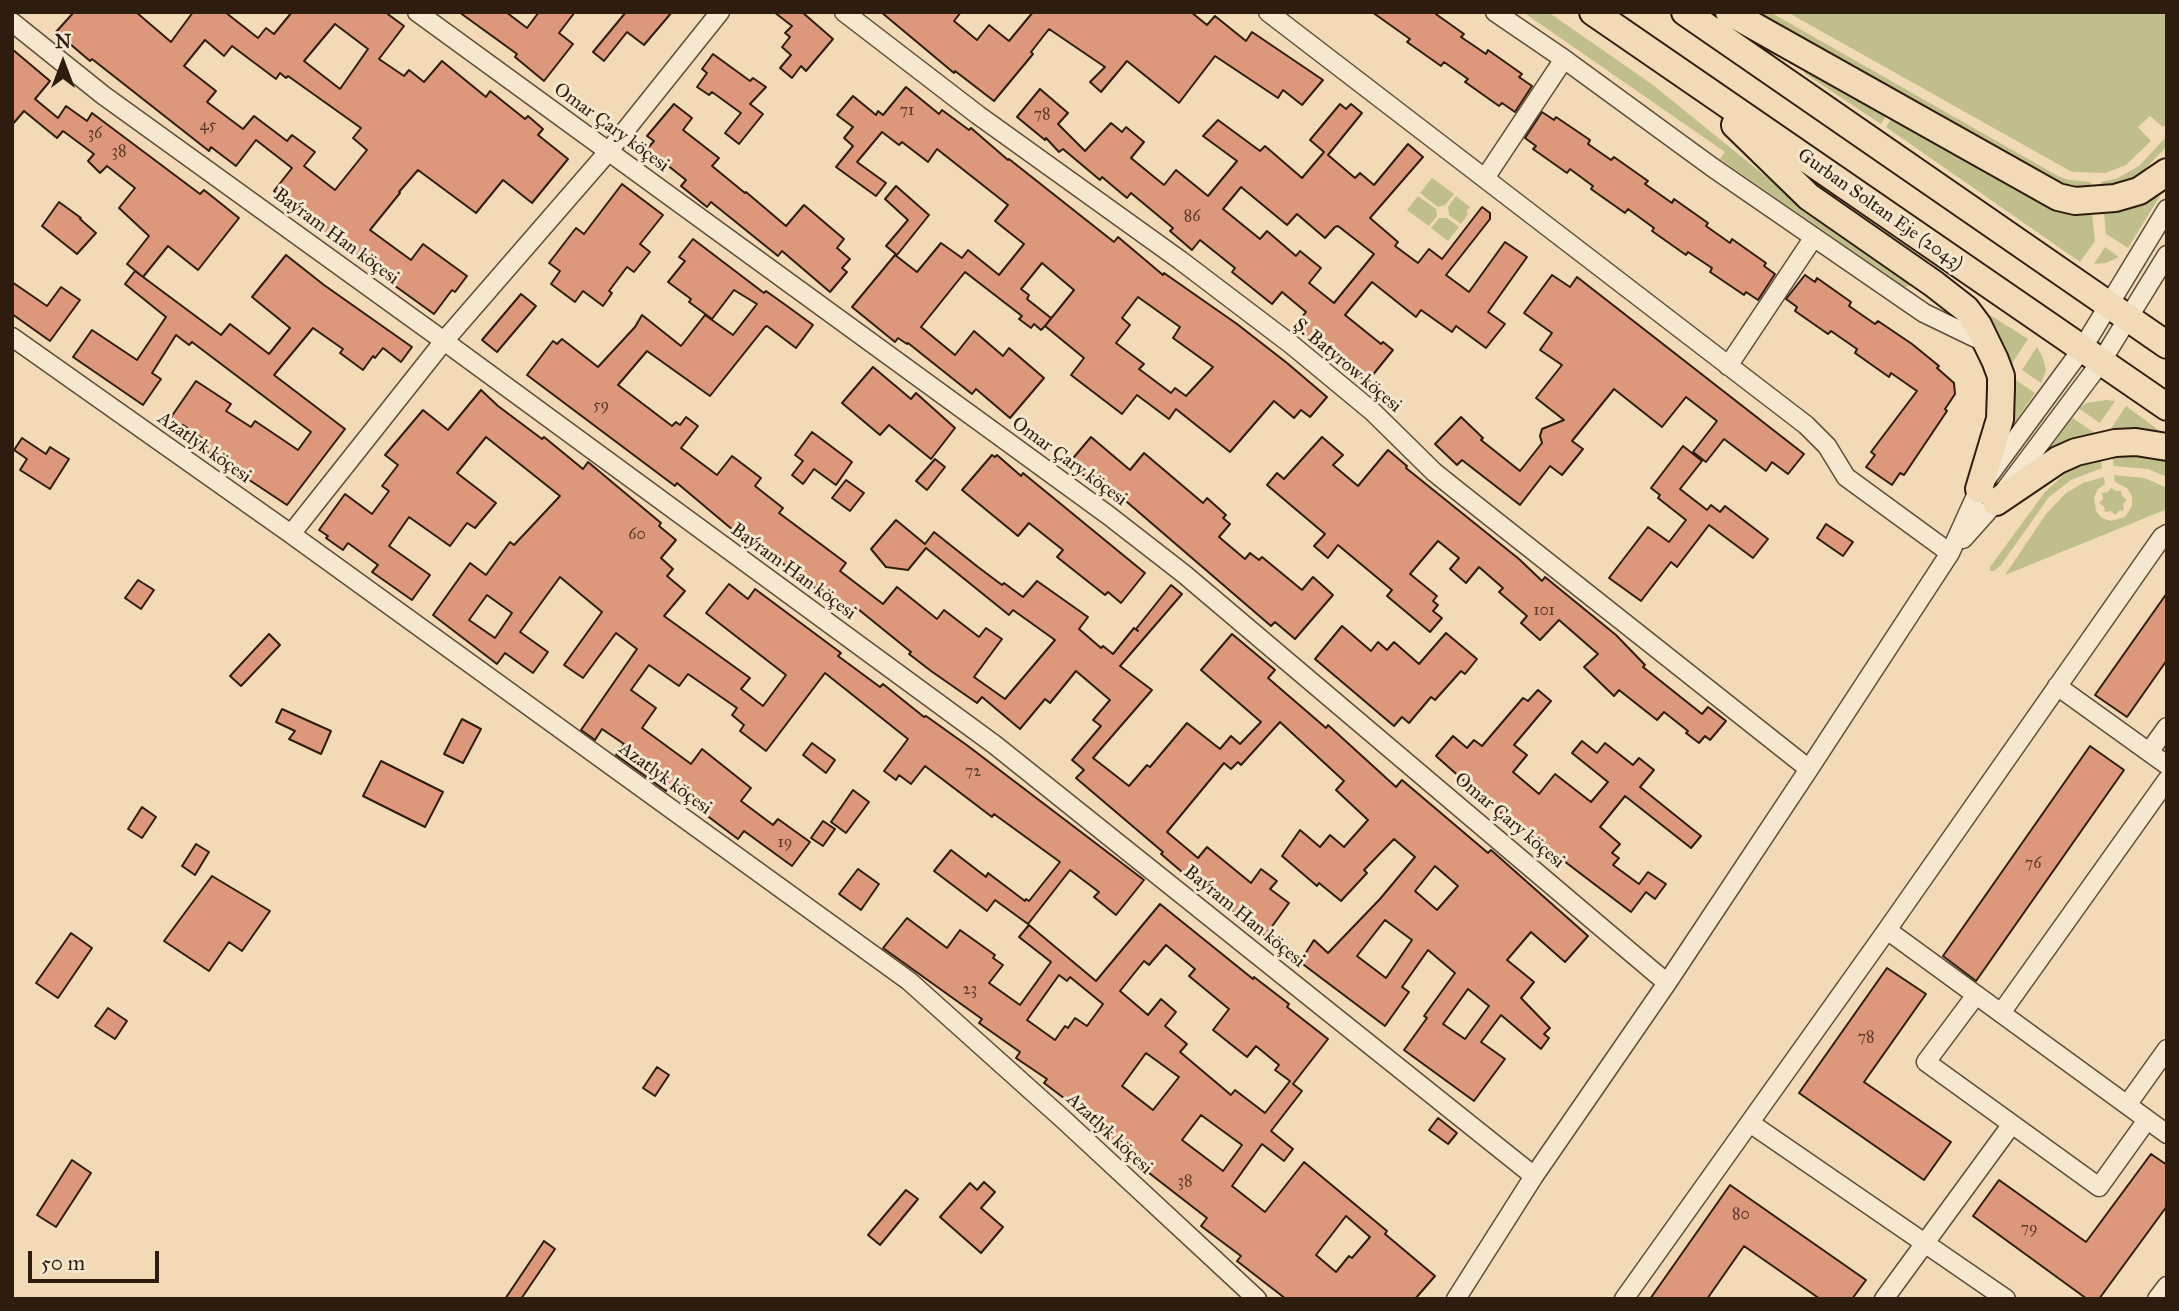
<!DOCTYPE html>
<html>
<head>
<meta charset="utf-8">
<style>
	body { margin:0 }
	#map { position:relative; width:2179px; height:1311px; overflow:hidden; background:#f1dab5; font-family:"IM FELL Great Primer",serif }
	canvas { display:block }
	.frame { position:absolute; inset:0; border:14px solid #2e1d0e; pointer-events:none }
	.north { position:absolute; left:28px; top:28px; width:70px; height:70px; -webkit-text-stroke:5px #f6e7cf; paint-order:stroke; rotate:0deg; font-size:19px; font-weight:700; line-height:28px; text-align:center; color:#2e1d0e }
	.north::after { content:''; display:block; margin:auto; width:24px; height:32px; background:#2e1d0e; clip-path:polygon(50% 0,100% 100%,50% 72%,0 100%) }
	.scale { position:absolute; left:28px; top:1251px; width:131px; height:32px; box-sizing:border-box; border:4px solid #2e1d0e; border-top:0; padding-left:9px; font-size:21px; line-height:24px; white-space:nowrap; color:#2e1d0e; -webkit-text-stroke:5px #f6e7cf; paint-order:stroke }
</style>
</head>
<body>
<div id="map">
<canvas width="2179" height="1311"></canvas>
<div class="frame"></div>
<div class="north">N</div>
<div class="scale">50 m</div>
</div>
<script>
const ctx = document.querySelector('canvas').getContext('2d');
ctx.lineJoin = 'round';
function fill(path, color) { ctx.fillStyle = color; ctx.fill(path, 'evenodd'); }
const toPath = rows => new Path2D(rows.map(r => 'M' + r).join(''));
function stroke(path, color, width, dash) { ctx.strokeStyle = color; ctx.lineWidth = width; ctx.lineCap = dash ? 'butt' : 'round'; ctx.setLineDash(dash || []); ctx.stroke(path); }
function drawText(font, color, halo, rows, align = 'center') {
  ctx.font = font + ' "IM FELL Great Primer",serif'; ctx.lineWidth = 6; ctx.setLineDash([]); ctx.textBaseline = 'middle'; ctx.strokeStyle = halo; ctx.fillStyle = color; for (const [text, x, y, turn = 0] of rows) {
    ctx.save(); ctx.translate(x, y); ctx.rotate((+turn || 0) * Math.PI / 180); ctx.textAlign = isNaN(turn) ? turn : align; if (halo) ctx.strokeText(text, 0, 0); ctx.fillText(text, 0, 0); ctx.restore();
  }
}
const green = toPath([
	[1523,12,1548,12,1653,85,1806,209,1911,283,1910,286,1905,287,1720,159,1725,152],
	[1757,12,1770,12,2058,176,2069,180,2091,182,2091,189,2066,186,2056,182],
	[1787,12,2167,12,2167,123,2163,127,2150,116,2138,127,2151,141,2126,165,2105,173,2072,172],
	[1805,69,1887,114,1881,124,1804,73],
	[1892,117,2076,213,2092,214,2095,241,2080,262,1886,127],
	[2167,136,2167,146,2143,171,2119,185,2101,188,2101,182,2118,178,2139,166],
	[1432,178,1454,194,1445,205,1438,207,1420,193],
	[2160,193,2160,196,2128,248,2106,234,2104,214,2130,207],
	[1418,196,1436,209,1437,216,1429,226,1407,210],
	[1456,196,1470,207,1466,212,1468,214,1461,224,1449,215,1448,207],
	[1439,218,1447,218,1459,227,1448,241,1431,228],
	[2105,247,2119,257,2106,263,2094,264],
	[1990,315,2028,339,2011,365,2001,339],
	[2037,347,2043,358,2046,370,2041,383,2022,370],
	[2013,378,2035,393,2010,429],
	[2106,400,2115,401,2100,423,2078,408,2087,403],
	[2126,406,2157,429,2159,432,2110,430],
	[2071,417,2095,433,2048,452,2048,450],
	[2112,455,2150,457,2167,462,2167,477,2148,469,2114,466],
	[2100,457,2102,468,2071,480,2049,497,2001,565,1994,571,1990,571,1990,567,2045,492,2067,472],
	[2114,475,2145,478,2167,488,2167,509,2005,575,2046,514,2066,493,2083,483,2104,477,2105,484,2098,489,2094,497,2096,511,2102,518,2111,521,2125,517,2132,506,2132,496,2127,488,2115,482],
	[2111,488,2116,491,2121,491,2122,496,2127,500,2123,504,2124,510,2119,511,2115,515,2111,511,2105,512,2104,507,2099,503,2103,499,2102,493,2108,492]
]);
const building = toPath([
	[74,12,136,12,171,42,193,12,225,12,258,38,266,28,274,34,292,12,385,12,404,26,379,59,404,76,409,70,424,82,442,61,486,97,490,91,525,119,528,116,543,129,538,135,568,159,532,203,503,180,476,213,418,170,399,192,400,193,370,230,411,260,423,244,467,276,455,292,452,290,434,314,309,224,312,220,274,191,292,168,256,140,236,166,211,147,209,151,92,59,90,61,56,32,74,12],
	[335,24,368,49,340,89,304,61,335,24],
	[205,40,224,56,232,46,276,79,280,73,286,78,288,76,361,128,353,138,367,150,335,190,304,166,315,152,292,135,287,141,254,116,243,129,207,102,216,91,184,66,205,40],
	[459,12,506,12,527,28,539,12,575,12,559,33,573,44,544,81,515,57,517,54,459,12],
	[626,12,672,12,644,45,627,32,604,61,593,52,626,12],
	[774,12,802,12,833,39,806,71,801,66,792,78,780,68,791,55,782,47,790,37,785,33,792,26,774,12],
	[881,12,961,12,954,21,977,40,989,25,1009,41,1033,12,1191,12,1207,25,1215,16,1246,41,1252,32,1323,80,1302,105,1283,90,1278,98,1215,56,1179,103,1127,61,1101,92,1090,82,1105,67,1049,29,1031,52,1033,54,994,101,955,71,954,73,881,12],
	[1372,12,1433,12,1464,34,1461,37,1486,54,1488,50,1522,74,1519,77,1532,86,1515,112,1502,103,1499,106,1465,82,1468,79,1444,62,1441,66,1407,42,1410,39,1372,12],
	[12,49,50,81,35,99,58,118,66,106,87,121,92,113,200,194,204,190,239,218,198,270,168,246,143,277,127,264,149,236,119,208,135,188,107,166,100,173,88,161,94,154,63,131,57,138,24,111,12,125,12,49],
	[713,54,750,81,753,78,766,87,750,104,763,114,739,144,725,133,741,113,712,92,709,95,697,87,707,73,702,69,713,54],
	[906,87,939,114,942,110,969,130,971,128,1008,160,1009,159,1114,242,1118,237,1163,275,1164,273,1237,324,1287,363,1327,397,1310,417,1301,410,1294,418,1274,401,1230,452,1176,409,1169,419,1137,395,1122,414,1071,375,1084,358,1045,326,1041,330,1034,324,1031,328,1019,319,1022,316,965,272,921,327,955,355,974,331,1003,356,1009,348,1044,378,1010,418,976,389,972,394,908,343,907,344,898,338,895,342,852,307,895,255,917,272,941,243,962,258,968,250,999,275,1024,244,995,221,1008,205,937,149,928,162,902,142,899,145,882,132,857,162,886,183,876,196,836,167,853,146,844,138,853,127,837,115,853,96,876,115,878,111,883,115,906,87],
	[1042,263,1074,290,1045,326,1051,318,1027,299,1029,295,1021,289,1042,263],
	[1138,297,1180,327,1173,338,1213,367,1186,396,1175,388,1171,393,1139,369,1144,364,1116,343,1130,325,1122,318,1138,297],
	[1040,89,1068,113,1058,124,1085,151,1111,123,1122,132,1126,127,1144,142,1131,158,1164,185,1176,170,1208,196,1237,161,1203,136,1218,120,1260,151,1265,146,1302,178,1324,152,1310,140,1340,104,1346,109,1351,104,1362,113,1328,155,1355,178,1360,173,1374,185,1408,144,1423,157,1370,218,1398,242,1395,246,1418,263,1429,249,1442,259,1482,207,1490,213,1490,219,1446,275,1469,292,1505,242,1527,257,1488,312,1505,324,1486,348,1456,326,1452,332,1421,310,1416,317,1372,282,1345,315,1381,344,1383,342,1393,350,1367,382,1313,337,1311,340,1294,327,1306,312,1282,292,1272,304,1232,272,1235,268,1200,240,1192,250,1170,231,1173,228,1131,193,1127,198,1102,177,1100,180,1063,149,1059,152,1046,138,1045,140,1017,117,1040,89],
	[1241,187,1287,225,1297,214,1325,238,1335,227,1338,226,1374,254,1334,303,1309,283,1321,268,1300,251,1296,256,1267,231,1260,239,1223,209,1241,187],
	[674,104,692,118,683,130,719,158,712,166,745,193,746,192,786,226,804,205,844,239,837,248,850,259,842,268,847,272,830,292,782,251,778,256,711,202,707,207,681,186,686,180,647,149,654,141,647,136,674,104],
	[1542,112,1554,120,1556,117,1590,140,1588,144,1611,160,1614,157,1648,181,1645,184,1672,203,1674,199,1708,223,1706,226,1730,243,1732,239,1766,263,1764,266,1775,274,1758,300,1746,292,1744,295,1710,272,1712,268,1688,252,1686,255,1652,231,1654,228,1628,209,1625,213,1591,189,1593,186,1570,169,1567,173,1533,149,1536,146,1525,138,1542,112],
	[622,184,663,215,640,244,650,252,634,272,627,267,609,291,612,293,603,306,583,291,575,302,551,284,560,271,549,263,576,228,584,234,622,184],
	[896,186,929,215,897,255,886,246,908,220,885,199,896,186],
	[59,202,81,218,80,219,96,233,77,254,42,226,59,202],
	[693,239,764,293,766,291,787,306,813,325,796,348,767,326,765,327,710,396,647,351,618,385,672,426,676,422,680,425,686,417,698,426,681,448,717,475,732,456,761,478,755,486,783,508,779,513,846,563,840,571,883,604,897,587,937,619,944,610,979,637,986,628,1002,639,974,677,1005,699,1055,640,1013,610,1009,615,926,548,908,570,886,567,871,549,896,520,925,544,934,532,978,567,1002,585,1004,583,1023,597,1037,581,1088,617,1079,629,1101,648,1103,646,1113,654,1134,628,1138,631,1136,629,1171,585,1182,594,1120,666,1152,690,1093,758,1129,786,1147,765,1150,767,1187,723,1220,749,1231,736,1240,744,1261,722,1201,670,1232,634,1275,670,1268,678,1326,728,1328,725,1396,787,1402,780,1488,853,1491,850,1588,936,1565,962,1531,932,1507,960,1534,982,1521,998,1550,1028,1544,1034,1549,1038,1541,1049,1501,1015,1481,1042,1505,1059,1474,1101,1404,1050,1427,1018,1424,1016,1455,973,1428,950,1402,987,1409,992,1385,1026,1300,962,1314,940,1328,953,1380,899,1415,857,1394,839,1364,870,1367,873,1341,901,1319,883,1317,886,1282,856,1300,830,1320,847,1330,835,1344,847,1368,820,1336,790,1344,781,1280,722,1241,765,1238,762,1231,769,1224,763,1167,832,1198,858,1207,847,1251,883,1261,869,1277,881,1270,889,1289,903,1265,936,1196,884,1161,854,1163,852,1076,778,1084,770,1072,760,1101,726,1093,720,1110,700,1076,671,1050,703,1045,699,1020,729,982,697,977,703,931,671,909,654,911,652,858,609,852,616,749,538,746,541,677,483,675,486,527,375,553,341,557,344,562,339,598,367,635,327,642,315,681,346,705,315,733,335,757,304,734,290,712,319,689,302,691,299,668,282,685,261,679,257,693,239],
	[1435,866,1458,886,1437,910,1415,891,1435,866],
	[1385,920,1412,940,1386,978,1357,956,1385,920],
	[1468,989,1489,1006,1465,1039,1443,1024,1468,989],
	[286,255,324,285,412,347,401,362,383,348,375,358,373,356,363,370,340,353,343,349,313,328,274,375,345,429,287,505,204,450,209,443,183,425,179,431,167,423,196,381,231,404,226,411,251,427,255,421,298,450,311,432,192,342,189,345,176,335,152,373,161,379,143,405,73,357,92,330,137,360,166,317,125,284,135,271,221,335,230,324,269,354,290,328,252,297,286,255],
	[1552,275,1570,287,1577,277,1804,454,1788,474,1772,462,1766,471,1724,439,1706,462,1693,452,1717,421,1686,397,1662,427,1614,389,1572,441,1583,449,1562,475,1550,466,1520,505,1462,460,1457,465,1435,444,1461,417,1483,438,1481,440,1520,471,1542,443,1540,436,1542,429,1564,420,1536,398,1562,365,1540,350,1552,333,1524,313,1552,275],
	[1805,275,1815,282,1817,278,1851,302,1849,306,1875,324,1878,321,1912,344,1939,366,1937,368,1954,383,1955,394,1945,409,1947,411,1904,475,1900,473,1892,485,1866,467,1875,455,1871,452,1917,391,1891,373,1889,377,1855,353,1857,349,1831,331,1828,334,1795,311,1797,307,1786,299,1805,275],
	[12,282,47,306,61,287,80,300,50,341,12,314,12,282],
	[521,294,536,306,497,352,482,340,521,294],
	[873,367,911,399,916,393,955,428,931,459,889,425,880,435,842,403,873,367],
	[481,390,498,406,542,439,544,437,583,469,588,462,661,523,659,526,676,540,661,558,673,569,667,576,685,591,664,616,750,678,741,689,763,706,786,675,706,613,729,584,748,599,755,589,841,653,838,656,880,687,883,684,924,717,926,716,968,746,1144,880,1116,915,1094,897,1099,892,1070,870,1028,924,995,900,987,911,934,871,951,850,986,877,988,873,1025,901,1026,899,1029,901,1060,862,994,814,992,817,925,766,911,784,899,775,896,780,884,771,908,739,825,673,766,751,740,731,744,725,732,715,737,708,688,674,679,686,649,665,631,690,656,708,642,728,691,764,702,749,751,788,741,801,773,825,778,819,810,842,792,866,744,831,738,839,669,787,666,791,616,755,624,744,602,729,595,740,581,730,637,649,616,633,583,678,564,665,602,612,560,577,520,632,548,652,533,673,505,653,497,664,433,615,470,563,486,575,510,542,514,545,560,496,486,437,457,473,496,503,475,528,467,523,450,546,409,517,389,546,430,575,412,600,372,572,378,565,348,543,343,550,326,538,328,536,319,530,345,494,372,514,389,491,382,486,398,465,385,455,423,410,448,430,481,390],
	[487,595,512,613,495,638,469,620,487,595],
	[812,432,852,462,836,485,814,469,803,484,792,475,803,461,795,455,812,432],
	[1091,437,1130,470,1144,453,1203,503,1207,498,1226,515,1223,518,1230,524,1219,537,1245,559,1250,553,1259,560,1262,557,1302,590,1313,577,1333,595,1295,639,1275,622,1271,626,1120,496,1115,502,1069,463,1091,437],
	[1322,437,1343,455,1333,465,1358,486,1388,450,1407,466,1406,468,1519,559,1542,581,1545,577,1616,635,1645,665,1643,667,1702,714,1708,707,1726,721,1710,740,1705,736,1699,743,1686,733,1688,731,1664,712,1657,720,1619,690,1614,696,1584,667,1598,654,1559,620,1540,640,1521,623,1527,616,1499,592,1503,588,1479,567,1466,583,1450,569,1459,558,1438,541,1410,574,1437,596,1433,601,1438,605,1433,611,1442,618,1430,632,1387,596,1392,590,1338,545,1328,558,1314,546,1325,534,1267,485,1277,473,1284,479,1322,437],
	[22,438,46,454,50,447,69,459,50,489,20,470,27,459,14,450,22,438],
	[1683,446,1702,461,1680,489,1707,510,1711,505,1720,512,1725,506,1768,539,1753,558,1709,525,1677,567,1671,562,1641,601,1609,578,1648,527,1669,542,1686,520,1658,498,1660,495,1651,488,1683,446],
	[992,455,995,457,997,455,1021,476,1023,473,1145,573,1121,603,1108,592,1105,595,1057,557,1063,550,1029,523,1018,536,962,490,992,455],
	[935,459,945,467,927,490,916,481,935,459],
	[846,480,864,493,850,511,832,498,846,480],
	[1826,524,1853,542,1843,556,1817,538,1826,524],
	[138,580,154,590,141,609,125,598,138,580],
	[2167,593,2167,660,2127,717,2095,695,2167,593],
	[1342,626,1371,651,1378,642,1387,650,1394,642,1419,664,1446,633,1477,659,1465,674,1461,671,1435,700,1431,697,1409,723,1402,717,1394,726,1315,659,1342,626],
	[269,634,280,645,241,686,230,676,269,634],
	[1538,690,1551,701,1514,745,1527,755,1513,772,1539,794,1555,774,1591,802,1608,782,1572,753,1582,741,1597,753,1605,743,1633,765,1639,758,1654,770,1640,787,1701,836,1691,848,1625,796,1600,827,1620,844,1612,853,1619,858,1613,865,1639,884,1648,872,1666,884,1655,899,1646,892,1631,912,1497,810,1436,756,1453,736,1467,748,1474,740,1482,746,1523,698,1528,701,1538,690],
	[282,709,331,731,321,754,289,739,295,731,276,722,282,709],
	[462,719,481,729,463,763,444,754,462,719],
	[812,743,835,760,826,773,803,755,812,743],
	[2090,746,2124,770,1976,981,1943,956,2090,746],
	[381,761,443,792,425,827,363,796,381,761],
	[853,790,869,802,846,833,831,822,853,790],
	[142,807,156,817,142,838,128,829,142,807],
	[823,821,835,829,823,846,811,838,823,821],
	[196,844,209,852,195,875,182,866,196,844],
	[858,869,879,884,861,910,839,894,858,869],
	[212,876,270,911,242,951,229,942,209,971,164,941,212,876],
	[1160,904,1253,979,1254,977,1289,1004,1287,1007,1328,1039,1293,1084,1302,1091,1271,1131,1293,1149,1284,1161,1262,1144,1232,1186,1265,1212,1304,1162,1387,1231,1385,1234,1435,1276,1415,1299,1286,1299,1237,1261,1241,1256,1201,1226,1207,1218,1122,1152,1123,1150,1106,1136,1109,1132,1044,1083,1047,1079,1016,1058,1020,1052,979,1023,982,1019,883,948,907,918,947,948,960,930,995,955,993,958,1003,965,989,983,1020,1005,1051,962,1019,937,1029,925,1096,981,1160,904],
	[1166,945,1195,969,1189,976,1229,1009,1213,1030,1247,1057,1256,1046,1279,1065,1275,1070,1290,1081,1265,1113,1235,1090,1231,1095,1180,1052,1187,1044,1165,1026,1176,1012,1161,999,1148,1015,1120,991,1144,961,1149,965,1166,945],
	[1059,975,1067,981,1070,977,1103,1004,1087,1026,1075,1018,1068,1028,1065,1026,1055,1040,1027,1020,1059,975],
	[1146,1053,1179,1077,1153,1110,1122,1086,1146,1053],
	[1201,1115,1242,1145,1223,1171,1182,1140,1201,1115],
	[1346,1216,1370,1237,1352,1258,1349,1256,1336,1272,1316,1255,1346,1216],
	[71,933,92,948,58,998,36,983,71,933],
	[1887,968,1926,994,1864,1082,1951,1142,1924,1180,1799,1093,1887,968],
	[108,1008,127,1021,115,1039,95,1026,108,1008],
	[657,1067,669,1075,655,1096,643,1088,657,1067],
	[1438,1118,1457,1133,1448,1144,1429,1130,1438,1118],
	[2151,1154,2167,1165,2167,1206,2099,1299,2087,1299,1973,1216,1999,1180,2086,1242,2151,1154],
	[72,1160,91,1173,56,1227,37,1215,72,1160],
	[984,1182,995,1192,981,1208,1003,1227,981,1253,940,1217,970,1183,977,1190,984,1182],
	[1730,1185,1866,1280,1852,1299,1820,1299,1744,1246,1707,1299,1650,1299,1730,1185],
	[906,1190,918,1199,880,1245,868,1235,906,1190],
	[544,1241,555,1249,521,1299,505,1299,544,1241]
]);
const minor = toPath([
	[417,12,1108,515,1184,574,1667,983],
	[844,12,978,115,1180,260,1292,345,1373,412,1434,472,1459,492,1809,769],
	[1268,12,1806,425,1827,446,1846,477,1950,553],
	[1495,12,1564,59,1712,167,1924,313,1988,344],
	[12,22,103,95,444,341,995,745,1534,1176],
	[1485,178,1564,59],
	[12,337,291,534,909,981,1064,1120,1257,1299],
	[1728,366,1814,237],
	[291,534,444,341,608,152,720,12],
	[1963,539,1996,502,2101,362,2167,255],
	[2057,686,2167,765],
	[2149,752,2167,727],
	[1887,930,2167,1134],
	[1976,995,1926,1062,2099,1187,2147,1120],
	[2001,1013,2167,780],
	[2127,1105,2167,1049],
	[1750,1123,2006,1299],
	[1456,1299,1534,1176,1667,983,1809,769,1950,553,1979,489,2082,349,2167,209],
	[1624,1299,1887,930,2162,537,2167,534],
	[1884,1299,2012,1124],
	[2157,1299,2167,1286]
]);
const highway = toPath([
	[1593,12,2167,407],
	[1685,12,2167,345],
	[1729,12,2058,197,2075,201,2115,198,2139,191,2167,172],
	[1735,125,1809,197,1934,284,1966,309,1978,325,1995,360,2001,376,2001,388,2000,419,1979,489],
	[1996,502,2058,460,2076,452,2115,443,2136,442,2167,447]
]);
const numberNames = [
	["71",907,111],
	["78",1042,115],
	["45",208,126],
	["36",95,134],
	["38",119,152],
	["86",1192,217],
	["59",601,406],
	["60",637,535],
	["101",1544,611],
	["72",973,772],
	["19",785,843],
	["76",2033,864],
	["23",970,990],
	["78",1866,1038],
	["38",1185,1182],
	["80",1741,1215],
	["79",2029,1229]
];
const streetNames = [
	["Omar Çary köçesi",611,128,36],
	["Gurban Soltan Eje (2043)",1880,210,35],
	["Baýram Han köçesi",336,237,36],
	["Ş. Batyrow köçesi",1347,366,40],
	["Azatlyk köçesi",204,448,35],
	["Omar Çary köçesi",1069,462,36],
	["Baýram Han köçesi",793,572,36],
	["Azatlyk köçesi",665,779,36],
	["Omar Çary köçesi",1509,821,40],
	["Baýram Han köçesi",1244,917,39],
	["Azatlyk köçesi",1109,1134,43]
];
fill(green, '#c0be8a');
fill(building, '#dd987c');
stroke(building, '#2e1d0e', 2);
stroke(minor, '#5f4c38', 21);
stroke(highway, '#2e1d0e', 30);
stroke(minor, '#f6e7cf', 18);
stroke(highway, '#f1dab5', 26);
drawText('16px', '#5a3c2a', null, numberNames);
drawText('19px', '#2e1d0e', '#f6e7cf', streetNames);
</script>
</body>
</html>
